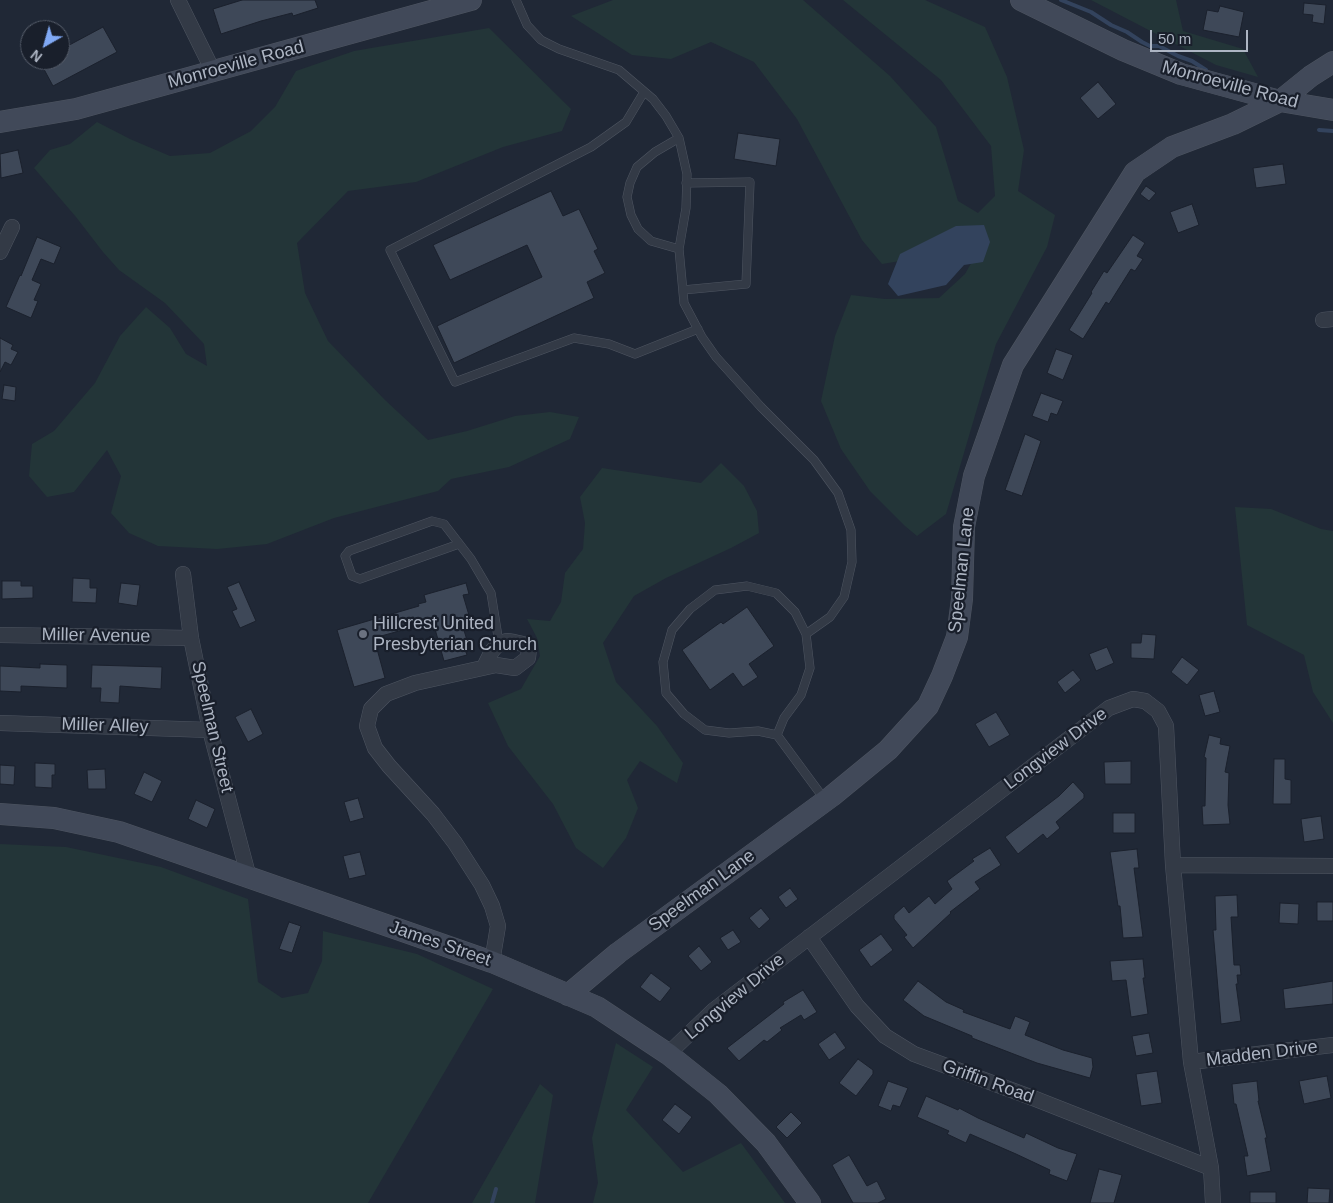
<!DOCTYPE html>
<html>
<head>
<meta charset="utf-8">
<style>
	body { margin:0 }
	#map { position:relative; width:1333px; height:1203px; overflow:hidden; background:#202836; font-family:Helvetica,sans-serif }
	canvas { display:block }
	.north { position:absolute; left:20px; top:20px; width:50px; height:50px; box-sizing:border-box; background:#191f2b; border:1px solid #545b68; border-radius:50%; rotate:218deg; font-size:14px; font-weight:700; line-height:20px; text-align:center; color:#adb5c3 }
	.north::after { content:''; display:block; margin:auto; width:18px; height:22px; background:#80a9f5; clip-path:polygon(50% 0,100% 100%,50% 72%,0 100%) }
	.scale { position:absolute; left:1150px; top:30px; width:98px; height:22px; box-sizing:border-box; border:2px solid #adb5c3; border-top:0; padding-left:6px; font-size:15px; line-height:18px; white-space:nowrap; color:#adb5c3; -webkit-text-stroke:4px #191f2b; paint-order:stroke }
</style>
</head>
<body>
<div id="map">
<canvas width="1333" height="1203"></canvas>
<div class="north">N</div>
<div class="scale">50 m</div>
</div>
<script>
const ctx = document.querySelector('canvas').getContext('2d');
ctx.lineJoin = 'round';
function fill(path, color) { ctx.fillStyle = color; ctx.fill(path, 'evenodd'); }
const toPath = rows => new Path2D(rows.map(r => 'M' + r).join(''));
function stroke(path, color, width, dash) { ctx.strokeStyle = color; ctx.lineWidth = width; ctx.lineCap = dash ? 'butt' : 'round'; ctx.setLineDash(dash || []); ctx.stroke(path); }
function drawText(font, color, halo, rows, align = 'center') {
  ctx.font = font + ' Helvetica,sans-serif'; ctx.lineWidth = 4.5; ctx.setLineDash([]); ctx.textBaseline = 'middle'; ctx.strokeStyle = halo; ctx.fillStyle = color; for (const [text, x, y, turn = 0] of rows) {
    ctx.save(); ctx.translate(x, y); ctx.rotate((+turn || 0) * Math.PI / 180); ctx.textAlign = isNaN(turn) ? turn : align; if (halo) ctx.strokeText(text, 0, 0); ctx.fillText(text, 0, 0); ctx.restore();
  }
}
const green = toPath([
	[613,0,803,0,890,76,936,127,958,201,978,213,995,196,991,146,941,80,843,0,925,0,985,27,1007,77,1024,150,1018,191,1055,215,1047,247,996,344,946,514,917,536,905,526,870,491,841,449,821,401,835,336,851,295,885,299,939,298,965,274,978,251,936,255,882,264,862,240,797,119,754,62,711,42,671,59,632,55,571,16],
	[1091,0,1176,0,1183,31,1243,49,1258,77,1216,65],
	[489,28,571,109,562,131,503,147,416,182,348,191,297,243,305,293,328,341,385,400,428,440,467,431,515,416,550,412,579,417,570,439,509,467,451,479,438,491,334,518,267,544,217,549,158,546,129,533,111,513,121,476,107,450,74,492,47,497,29,476,32,444,54,431,95,383,120,336,146,307,170,328,186,354,207,366,204,344,165,303,119,270,103,252,76,217,34,168,50,150,70,144,97,122,130,139,170,156,210,153,251,131,275,107,296,71,354,51],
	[721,463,744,486,757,511,759,533,731,548,666,578,634,596,603,643,616,682,657,726,683,763,677,783,640,761,627,780,638,808,626,838,603,868,576,848,553,804,508,746,488,703,521,689,540,656,537,638,527,619,550,621,561,602,565,573,583,549,585,523,580,497,602,468,701,483],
	[1235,507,1271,509,1321,529,1333,531,1333,723,1313,692,1304,655,1247,625],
	[0,844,66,847,161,867,248,899,258,982,282,998,308,993,322,961,323,931,417,954,493,989,368,1203,0,1203],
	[616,1043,653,1067,626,1110,683,1172,741,1143,785,1203,593,1203,598,1183,592,1138],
	[540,1084,553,1095,535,1203,472,1203]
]);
const water = toPath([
	[984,225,990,242,983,262,964,265,946,285,898,296,888,284,900,254,956,226]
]);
const stream = toPath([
	[1061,0,1091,12,1111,25,1127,32,1142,42,1150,46,1159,46,1178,56,1192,61,1206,70],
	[1319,130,1333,131],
	[492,1203,496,1189]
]);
const building = toPath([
	[242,0,315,0,318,8,293,16,292,13,261,21,221,34,213,9,242,0],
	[1304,3,1326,5,1324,24,1312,22,1313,15,1303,14,1304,3],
	[1220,6,1244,12,1239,37,1203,30,1207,10,1218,12,1220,6],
	[103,27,117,52,53,86,39,60,60,60,60,50,103,27],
	[1098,82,1116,104,1098,119,1080,98,1098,82],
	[738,133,780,139,776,166,734,159,738,133],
	[18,150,23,173,1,178,0,154,18,150],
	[1283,164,1286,184,1256,188,1253,168,1283,164],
	[1146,186,1156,193,1149,201,1140,194,1146,186],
	[551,191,563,216,579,209,598,249,594,251,605,273,587,282,594,298,454,363,437,326,542,277,527,245,450,280,433,245,551,191],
	[1192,204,1199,225,1178,233,1170,212,1192,204],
	[1133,235,1145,243,1137,256,1143,259,1135,271,1131,269,1109,304,1106,302,1083,339,1069,330,1092,293,1091,292,1104,271,1107,273,1133,235],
	[37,237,61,247,54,264,41,259,32,280,41,284,34,300,38,301,31,318,6,307,20,275,21,276,37,237],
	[0,338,13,345,11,349,18,352,11,365,5,362,0,372,0,338],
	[1056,349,1073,355,1063,380,1047,373,1056,349],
	[4,385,16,387,15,401,2,399,4,385],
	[1041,393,1063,401,1057,415,1051,413,1048,422,1032,416,1041,393],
	[1025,434,1041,441,1022,496,1005,490,1025,434],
	[73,578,90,579,90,588,97,588,96,603,72,602,73,578],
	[2,581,21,581,21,586,33,586,33,598,2,599,2,581],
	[239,582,256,621,240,628,232,611,237,609,227,587,239,582],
	[121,583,140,585,137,606,118,603,121,583],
	[466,583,469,594,463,595,471,622,462,624,467,640,463,642,467,655,444,661,435,629,430,630,428,623,374,638,385,678,354,687,337,630,419,606,418,604,426,602,424,595,466,583],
	[747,607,774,646,749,664,758,677,743,687,733,673,710,690,682,650,721,622,723,624,747,607],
	[1142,634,1156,635,1154,659,1131,658,1131,643,1141,643,1142,634],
	[1107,647,1114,663,1096,671,1089,654,1107,647],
	[1182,657,1199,670,1187,685,1171,672,1182,657],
	[40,664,67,665,67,688,21,686,21,692,0,691,0,666,40,668,40,664],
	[92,665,162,667,161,689,120,686,119,703,100,702,101,688,91,688,92,665],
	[1073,670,1081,680,1065,693,1057,682,1073,670],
	[1214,691,1220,712,1205,716,1199,695,1214,691],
	[251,709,263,734,248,742,235,717,251,709],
	[996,712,1010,735,989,747,975,724,996,712],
	[1209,735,1221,738,1220,744,1230,746,1225,772,1229,773,1228,805,1230,824,1203,825,1202,806,1205,806,1206,758,1204,757,1209,735],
	[1274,759,1285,759,1285,779,1291,780,1291,804,1273,804,1274,759],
	[1131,761,1131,784,1105,784,1104,762,1131,761],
	[35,763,55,764,55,775,52,775,52,788,35,787,35,763],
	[0,765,15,766,14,785,0,784,0,765],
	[105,769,106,789,88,789,87,770,105,769],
	[144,772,162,781,152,802,134,794,144,772],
	[1073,782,1084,794,1084,798,1056,822,1060,828,1047,839,1043,834,1018,854,1005,837,1059,796,1073,782],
	[358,798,364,818,350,822,344,802,358,798],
	[196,800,215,809,207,828,188,819,196,800],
	[1113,813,1135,813,1135,833,1113,833,1113,813],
	[1321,816,1324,839,1304,842,1301,819,1321,816],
	[990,848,1001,865,975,882,980,889,950,912,951,913,913,948,904,937,907,935,894,919,894,915,904,906,909,913,929,896,935,904,952,889,947,881,974,861,972,859,990,848],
	[1137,849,1139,868,1134,868,1143,937,1123,938,1120,906,1118,906,1110,852,1137,849],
	[360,852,366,875,349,879,343,856,360,852],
	[790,888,798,899,786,908,778,897,790,888],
	[1237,895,1238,917,1231,917,1234,965,1240,965,1241,975,1237,975,1238,984,1236,984,1241,1021,1221,1024,1213,930,1216,930,1215,896,1237,895],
	[1317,902,1333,902,1333,921,1317,921,1317,902],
	[1280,903,1299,904,1298,924,1279,923,1280,903],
	[761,908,770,919,759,929,749,918,761,908],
	[289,922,301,926,292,953,279,949,289,922],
	[733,930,741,942,728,950,720,938,733,930],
	[881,934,893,950,871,967,859,950,881,934],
	[699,946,712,962,701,971,688,956,699,946],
	[1143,959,1145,978,1143,978,1148,1014,1131,1017,1126,980,1112,981,1110,961,1143,959],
	[651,973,671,988,660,1002,640,987,651,973],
	[918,981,946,1002,964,1010,963,1012,1010,1029,1015,1016,1030,1022,1025,1035,1063,1050,1092,1058,1093,1067,1090,1078,1037,1063,972,1038,972,1036,924,1016,903,1000,918,981],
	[1333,981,1333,1004,1285,1009,1283,989,1333,981],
	[803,990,817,1012,804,1020,801,1015,780,1028,782,1030,767,1042,764,1040,739,1061,727,1048,784,1004,783,1002,803,990],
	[835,1032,846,1048,829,1060,818,1044,835,1032],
	[1149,1033,1153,1053,1136,1056,1132,1036,1149,1033],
	[858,1059,873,1070,873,1074,856,1096,839,1083,858,1059],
	[1157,1071,1162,1103,1141,1106,1136,1074,1157,1071],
	[1327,1076,1331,1098,1304,1104,1299,1081,1327,1076],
	[888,1081,908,1088,900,1107,893,1105,891,1111,878,1106,888,1081],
	[1257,1081,1259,1101,1258,1101,1267,1138,1265,1138,1271,1171,1247,1176,1244,1156,1248,1156,1236,1104,1234,1104,1232,1084,1257,1081],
	[926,1096,958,1110,959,1108,978,1118,1024,1138,1026,1133,1058,1148,1077,1154,1067,1181,1049,1174,1050,1170,1016,1154,970,1134,966,1143,947,1134,949,1131,917,1117,926,1096],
	[675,1104,692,1117,679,1134,662,1120,675,1104],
	[791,1112,802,1123,787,1138,776,1127,791,1112],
	[849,1155,867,1186,877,1181,886,1199,878,1203,853,1203,832,1165,849,1155],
	[1099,1169,1122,1175,1114,1203,1090,1203,1099,1169],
	[1308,1188,1330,1189,1329,1203,1307,1203,1308,1188],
	[1250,1192,1276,1192,1276,1203,1250,1203,1250,1192]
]);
const lane = toPath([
	[516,0,527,25,541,40,559,49,619,70,653,99,666,116,679,138,687,174,686,208,679,249,684,303,702,337,716,357,761,407,814,460,838,493,851,530,852,562,844,597,830,617,806,634,810,668,801,695,784,718,777,735,825,800],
	[644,92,626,122,591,147,390,250,455,382,574,338,609,344,635,354,698,329],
	[679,249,651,241,638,229,631,215,627,197,630,183,637,167,655,152,679,138],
	[683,290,746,284,750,182,686,183],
	[459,544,360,579,352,576,345,556,349,551,432,521,444,524,471,559,491,593,499,643],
	[777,735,758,731,729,733,705,730,684,714,666,693,663,662,672,630,690,609,715,590,747,586,776,593,795,612,806,634]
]);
const street = toPath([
	[178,0,213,71],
	[0,252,12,227],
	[1323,320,1333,319],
	[183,574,191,638,210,730,249,878],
	[0,635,191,638],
	[484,667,492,651,499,643,507,641,514,642,523,644,529,648,528,658,515,668,496,665,415,683,386,694,371,709,367,726,375,748,389,766,433,814,455,843,482,885,492,906,498,926,492,962],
	[0,723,210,730],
	[1173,865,1333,866],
	[809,937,857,1006,885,1036,914,1054,1033,1098,1211,1168],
	[668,1054,714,1010,1109,708,1133,699,1145,701,1158,711,1166,726,1173,865,1191,1062,1211,1168,1213,1203],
	[1191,1062,1333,1045]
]);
const secondary = toPath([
	[1021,0,1123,50,1181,74,1280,101,1333,110],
	[0,122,76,109,471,0],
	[0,814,54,818,119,832,492,962,597,1007,668,1054,718,1094,766,1143,810,1203],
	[568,995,618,953,832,796,888,750,928,706,942,676,957,637,962,599,964,527,974,476,1013,365,1135,172,1172,147,1233,124,1280,101,1311,76,1333,62]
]);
const markers = [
	[363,634,5,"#6b7280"]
];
const streetNames = [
	["Monroeville Road",236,65,-15],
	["Monroeville Road",1230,85,15],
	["Speelman Lane",962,570,-84],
	["Miller Avenue",96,636,1],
	["Miller Alley",105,726,2],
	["Speelman Street",212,727,77],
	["Longview Drive",1056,749,-37],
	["Speelman Lane",702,891,-36],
	["James Street",440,944,19],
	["Longview Drive",735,997,-40],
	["Madden Drive",1262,1054,-7],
	["Griffin Road",988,1082,20]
];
const poiNames = [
	["Hillcrest United",373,624],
	["Presbyterian Church",373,645]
];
fill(green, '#233538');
fill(water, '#33435d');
stroke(stream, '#33435d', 4);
fill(building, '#3e4858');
stroke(building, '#1b212d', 1);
stroke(lane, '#4e5561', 9);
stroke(street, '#4e5561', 16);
stroke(secondary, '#4e5561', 22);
stroke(lane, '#333a46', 8);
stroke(street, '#333a46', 15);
stroke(secondary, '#414959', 21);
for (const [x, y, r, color] of markers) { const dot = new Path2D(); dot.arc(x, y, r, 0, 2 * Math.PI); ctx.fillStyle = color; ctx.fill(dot); stroke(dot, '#191f2b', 2); }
drawText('18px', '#adb5c3', '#191f2b', streetNames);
drawText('18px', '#adb5c3', '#191f2b', poiNames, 'left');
</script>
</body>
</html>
